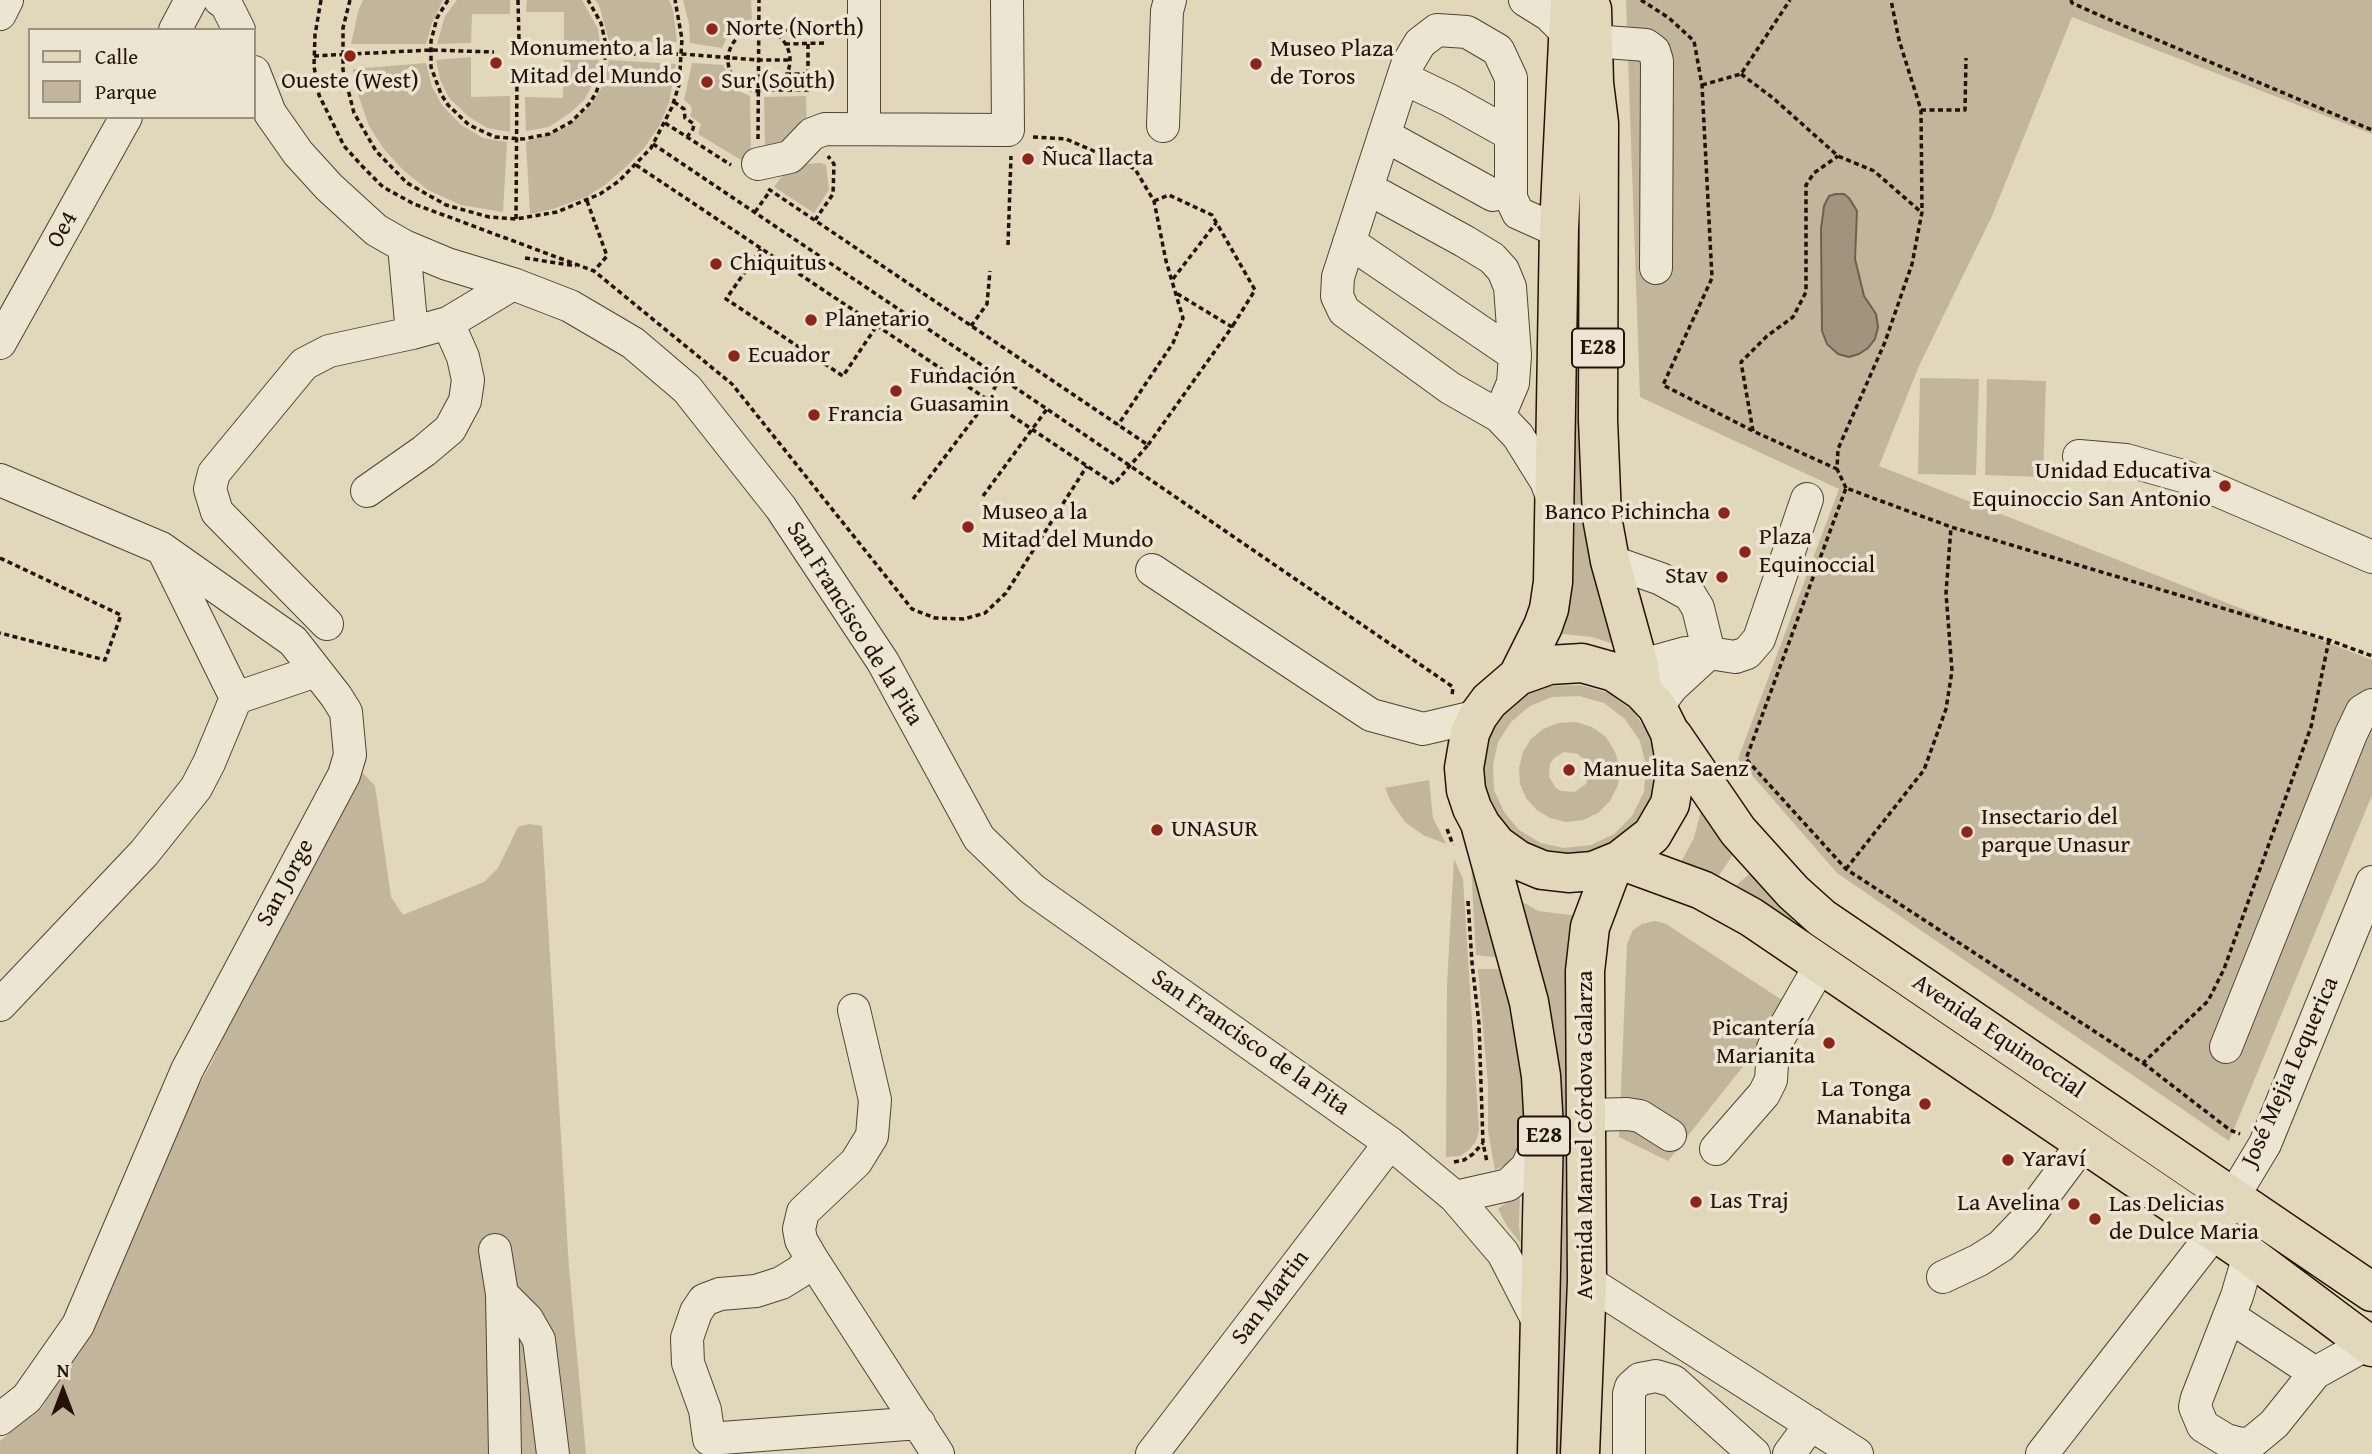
<!DOCTYPE html>
<html>
<head>
<meta charset="utf-8">
<style>
	body { margin:0 }
	#map { position:relative; width:2372px; height:1454px; overflow:hidden; background:#e1d7ba; font-family:"Gentium Book Plus",serif }
	canvas { display:block }
	.legend { position:absolute; left:28px; top:28px; width:228px; height:91px; box-sizing:border-box; background:#ece5d2; border:2px solid #9c9081; margin:0; padding:9px 12px; list-style:none; font-size:21px; color:#251107 }
	.legend li { display:flex; align-items:center; gap:14px; height:35px }
	.legend b { width:35px; border:2px solid #9c9081 }
	.north { position:absolute; left:28px; top:1356px; width:70px; height:70px; -webkit-text-stroke:5px #ece5d2; paint-order:stroke; rotate:0deg; font-size:19px; font-weight:700; line-height:28px; text-align:center; color:#251107 }
	.north::after { content:''; display:block; margin:auto; width:24px; height:32px; background:#251107; clip-path:polygon(50% 0,100% 100%,50% 72%,0 100%) }
</style>
</head>
<body>
<div id="map">
<canvas width="2372" height="1454"></canvas>
<ul class="legend">
<li><b style="height:9px;background:#e1d7ba"></b>Calle</li>
<li><b style="height:19px;background:#c1b59c"></b>Parque</li>
</ul>
<div class="north">N</div>
</div>
<script>
const ctx = document.querySelector('canvas').getContext('2d');
ctx.lineJoin = 'round';
function fill(path, color) { ctx.fillStyle = color; ctx.fill(path, 'evenodd'); }
const toPath = rows => new Path2D(rows.map(r => 'M' + r).join(''));
function stroke(path, color, width, dash) { ctx.strokeStyle = color; ctx.lineWidth = width; ctx.lineCap = dash ? 'butt' : 'round'; ctx.setLineDash(dash || []); ctx.stroke(path); }
function drawText(font, color, halo, rows, align = 'center') {
  ctx.font = font + ' "Gentium Book Plus",serif'; ctx.lineWidth = 7; ctx.setLineDash([]); ctx.textBaseline = 'middle'; ctx.strokeStyle = halo; ctx.fillStyle = color; for (const [text, x, y, turn = 0] of rows) {
    ctx.save(); ctx.translate(x, y); ctx.rotate((+turn || 0) * Math.PI / 180); ctx.textAlign = isNaN(turn) ? turn : align; if (halo) ctx.strokeText(text, 0, 0); ctx.fillText(text, 0, 0); ctx.restore();
  }
}
const green = toPath([
	[363,0,443,0,432,23,426,44,351,44,358,12],
	[457,0,510,0,510,14,472,14,471,43,437,44,445,16],
	[527,0,582,0,598,29,600,44,564,44,564,12,526,12],
	[595,0,669,0,673,10,677,42,609,41,599,5],
	[683,0,751,0,752,19,736,25,729,32,722,48,690,43,689,24],
	[1626,0,2372,0,2372,134,2072,17,1992,216,1919,366,1879,466,2372,660,2372,795,2229,1141,1837,873,1738,759,1839,489,1640,397],
	[471,57,471,97,510,96,510,132,487,128,468,116,449,98,440,79,436,60],
	[564,60,599,60,596,78,585,99,570,113,549,127,526,131,525,97,563,98],
	[609,60,676,64,669,103,659,126,645,147,627,166,605,185,586,197,553,209,530,214,526,142,567,127,591,105,605,82],
	[426,63,432,87,442,105,460,124,483,138,507,142,503,212,461,205,428,190,403,170,384,149,369,126,354,83,353,69],
	[692,63,723,65,734,89,750,96,751,155,746,163,698,134,701,124,690,116,692,110,690,105,684,100],
	[806,96,807,133,792,149,765,148,764,97],
	[821,163,826,165,829,190,814,213,774,187,790,165],
	[1576,274,1580,388,1593,565,1601,601,1617,645,1592,637,1554,633],
	[1920,378,1979,379,1976,475,1918,474],
	[1987,379,2046,381,2043,477,1985,475],
	[1580,685,1609,693,1633,711,1650,736,1657,765,1654,795,1642,822,1621,843,1564,860,1512,839,1483,792,1481,765,1487,738,1502,714,1524,696,1550,686],
	[1579,696,1604,703,1625,719,1640,741,1646,766,1644,792,1632,816,1614,834,1591,845,1564,848,1541,843,1519,830,1504,812,1494,790,1493,766,1498,742,1511,722,1530,706,1552,697],
	[1576,722,1592,727,1606,737,1615,752,1620,768,1618,785,1610,801,1598,813,1583,820,1566,822,1550,818,1537,810,1526,798,1520,784,1519,768,1523,752,1531,739,1543,729,1558,723],
	[1564,752,1578,754,1588,764,1590,770,1586,784,1575,792,1561,791,1556,788,1549,777,1550,764,1554,758],
	[356,766,375,786,391,897,403,915,484,882,498,868,518,827,529,824,542,826,569,1268,586,1454,0,1454,0,1441,41,1409,87,1333,176,1128,212,1062,291,890],
	[1429,780,1433,818,1446,844,1423,835,1405,822,1391,802,1385,788],
	[1702,807,1737,849,1717,878,1697,866,1680,864,1694,838],
	[1454,859,1463,879,1479,1131,1476,1141,1469,1150,1460,1156,1446,1157,1447,985],
	[1471,865,1491,918,1501,958,1476,955],
	[1755,869,1799,912,1788,926,1732,889],
	[1511,895,1538,911,1570,915,1584,913,1567,1454,1547,1454],
	[1655,921,1666,924,1791,1006,1668,1161,1619,1137,1627,944,1633,930,1642,924],
	[1478,969,1505,969,1520,1038,1528,1137,1512,1162,1495,1170,1488,1131,1488,1086],
	[1520,1192,1519,1225,1521,1244,1507,1226,1498,1209]
]);
const water = toPath([
	[1836,194,1844,194,1849,198,1857,211,1855,259,1864,296,1876,314,1878,327,1875,339,1868,348,1859,354,1849,357,1838,354,1827,344,1822,331,1821,229,1824,206,1829,196,1836,194]
]);
const path = toPath([
	[321,0,315,35,314,66,319,95,344,146,363,167,383,187,414,204,594,271,732,384,912,609,935,618,964,619,985,613,1006,593,1087,466],
	[350,0,343,28,343,70,354,113,376,151,407,183,446,205,489,217,516,219,557,212,600,194,619,181,651,148,672,107,679,85,682,39,675,0],
	[448,0,437,18,431,41,431,67,441,94,448,105,469,125,495,137,523,139,549,134,571,122,589,104,596,93,604,69,606,45,601,23,588,0],
	[518,0,519,40],
	[1641,0,1669,18,1694,41,1702,85,1712,278,1663,385,1753,431,1837,469],
	[2071,0,2072,3,2124,26,2372,130],
	'728 60a31 31 0 1 1 62 0a31 31 0 1 1-62 0Z',
	[780,37,796,22,801,20],
	[785,44,825,43],
	[808,44,808,74],
	[537,54,682,54,758,60,790,60],
	[314,56,430,50,494,52],
	[786,74,811,74],
	[1741,74,1773,98,1838,156,1874,171,1921,212],
	[1702,85,1741,74,1790,0],
	[770,90,810,90],
	[674,102,684,109,685,118,694,124,693,129,687,137],
	[1921,110,1965,110,1966,58],
	[665,123,731,165],
	[1033,137,1066,139,1135,169,1154,201,1166,261,1183,318,1173,343,1118,425],
	[758,139,759,0],
	[653,144,1047,409,1453,687,1452,696],
	[636,165,1114,484,1148,445,767,188],
	[587,201,607,256,594,271],
	[1154,201,1169,195,1212,215,1255,290,1232,327],
	[755,212,770,191],
	[516,219,517,76],
	[815,220,833,194,834,164,828,156],
	[1008,245,1011,156],
	[761,249,726,299,843,376,876,327],
	[525,258,576,266],
	[1173,279,1216,223],
	[971,326,987,304,990,271],
	[1753,431,1741,362,1767,336,1793,317,1806,292,1806,185,1814,173,1838,156],
	[1148,445,1232,327,1176,293],
	[1846,488,1837,469,1838,449,1885,342,1912,264,1922,212,1921,110,1899,40,1891,0],
	[983,496,1047,409],
	[913,499,988,400,1000,378],
	[0,558,121,615,105,660,0,633],
	[2329,640,2311,727,2224,969,2208,1001,2143,1063,1846,869,1746,759,1846,488,1951,527,2329,640,2372,656],
	[1447,829,1453,845],
	[1846,869,1924,770,1946,709,1952,671,1946,593,1951,527],
	[1468,901,1472,963,1479,1024,1483,1143,1487,1162],
	[2143,1063,2230,1130,2240,1134],
	[1454,1162,1464,1160,1473,1154,1483,1143]
]);
const minor = toPath([
	[220,0,226,4,239,30],
	[864,0,864,129],
	[1525,0,1549,15,1568,34],
	[0,14,7,0],
	[175,30,191,0],
	[1593,41,1646,45,1654,51,1657,61,1656,268],
	[254,72,270,113,298,153,329,187,376,230,404,246,447,264,513,284,570,306,633,343,687,389,781,508,883,662,979,838,1032,889,1390,1143,1455,1197,1503,1253,1539,1323],
	[1403,78,1449,100,1510,134],
	[1163,126,1167,11,1170,0],
	[1384,135,1493,195],
	[758,164,790,157,812,134,825,129,1008,130,1007,0],
	[1367,188,1464,241,1492,258,1503,270,1510,287,1515,355],
	[1349,242,1515,355,1513,383,1499,416],
	[404,246,412,333],
	[0,343,126,117],
	[2079,456,2126,460,2186,477,2372,557],
	[0,480,161,548,293,641,336,696,346,712,350,755,344,775,187,1070,78,1325,27,1398,0,1419],
	[367,491,424,451,450,429,465,401,468,380,463,357,448,323,513,284],
	[1553,499,1546,481,1518,436,1499,416,1450,388,1344,311,1337,296,1338,277,1407,65,1420,43,1437,30,1467,32,1498,50,1511,78,1511,198,1518,213,1547,226,1559,228],
	[1610,561,1661,579,1690,595,1698,608,1709,653],
	[1152,570,1371,715,1423,729,1478,716],
	[327,624,217,512,210,489,214,473,304,364,329,351,412,333,448,323],
	[1639,666,1686,653,1709,653,1735,657,1747,653,1759,639,1807,499],
	[236,698,316,671],
	[1657,707,1672,687,1709,653],
	[0,1005,144,853,196,788,209,763,236,698,165,554],
	[854,1010,875,1100,872,1136,856,1162,803,1212,799,1229,801,1240,812,1259,938,1454],
	[2226,1047,2351,734,2362,711,2372,705],
	[1587,1115,1627,1114,1640,1116,1670,1135],
	[1716,1149,1764,1094,1771,1080,1773,1048,1821,964],
	[1455,1197,1508,1185,1527,1167,1542,1133],
	[495,1250,502,1294,505,1454],
	[2249,1255,2237,1296,2197,1398,2195,1407,2203,1426,2226,1440,2241,1444,2251,1443,2274,1424,2315,1373,2367,1344],
	[812,1259,799,1272,781,1283,756,1291,720,1294,704,1300,696,1312,687,1338,688,1363,705,1410,709,1439,919,1423],
	[1943,1277,1979,1260,2001,1246,2025,1221,2084,1142],
	[1587,1281,1857,1454],
	[502,1294,527,1319,539,1340,553,1454],
	[2229,1316,2315,1373],
	[1152,1454,1390,1143],
	[1629,1454,1629,1394,1631,1387,1640,1379,1656,1376,1673,1381,1754,1454],
	[1789,1454,1811,1424],
	[2042,1454,2203,1247,2265,1144,2372,882]
]);
const major = toPath([
	[1592,9,1594,83,1599,123,1598,420,1602,517,1610,561,1639,666,1642,691],
	[1518,676,1549,665,1582,663,1614,672,1642,691,1657,707,1670,733,1676,768,1670,804,1652,835,1620,860,1593,871,1568,873,1542,870,1518,860,1497,845,1481,825,1472,808,1466,790,1464,768,1470,733,1478,716,1489,701,1518,676,1543,626,1549,609,1553,582,1559,228,1570,0],
	[1673,736,1738,831,1793,892,1822,918,2372,1292],
	[1481,827,1529,1002,1541,1076,1544,1129,1537,1454],
	[1620,860,1702,890,1751,917,2249,1255,2372,1347],
	[1580,1454,1587,1281,1585,971,1590,927,1614,863]
]);
const markers = [
	[712,29,7,"#8f2418"],
	[350,56,7,"#8f2418"],
	[496,63,7,"#8f2418"],
	[1256,64,7,"#8f2418"],
	[707,82,7,"#8f2418"],
	[1028,159,7,"#8f2418"],
	[716,264,7,"#8f2418"],
	[811,320,7,"#8f2418"],
	[734,356,7,"#8f2418"],
	[896,391,7,"#8f2418"],
	[814,415,7,"#8f2418"],
	[2225,486,7,"#8f2418"],
	[1724,513,7,"#8f2418"],
	[968,527,7,"#8f2418"],
	[1745,552,7,"#8f2418"],
	[1722,577,7,"#8f2418"],
	[1569,770,7,"#8f2418"],
	[1157,830,7,"#8f2418"],
	[1967,832,7,"#8f2418"],
	[1829,1043,7,"#8f2418"],
	[1925,1104,7,"#8f2418"],
	[2008,1160,7,"#8f2418"],
	[1696,1202,7,"#8f2418"],
	[2074,1204,7,"#8f2418"],
	[2095,1219,7,"#8f2418"]
];
const shields = [
	[1598,348,52],
	[1544,1136,52]
];
const shieldNames = [
	["E28",1598,348],
	["E28",1544,1136]
];
const poiNames = [
	["Norte (North)",726,29],
	["Monumento a la",510,49],
	["Mitad del Mundo",510,77],
	["Museo Plaza",1270,50],
	["de Toros",1270,78],
	["Oueste (West)",350,82,"center"],
	["Sur (South)",721,82],
	["Ñuca llacta",1042,159],
	["Chiquitus",730,264],
	["Planetario",825,320],
	["Ecuador",748,356],
	["Fundación",910,377],
	["Guasamin",910,405],
	["Francia",828,415],
	["Unidad Educativa",2211,472,"right"],
	["Equinoccio San Antonio",2211,500,"right"],
	["Museo a la",982,513],
	["Mitad del Mundo",982,541],
	["Banco Pichincha",1710,513,"right"],
	["Plaza",1759,538],
	["Equinoccial",1759,566],
	["Stav",1708,577,"right"],
	["Manuelita Saenz",1583,770],
	["Insectario del",1981,818],
	["parque Unasur",1981,846],
	["UNASUR",1171,830],
	["Picantería",1815,1029,"right"],
	["Marianita",1815,1057,"right"],
	["La Tonga",1911,1090,"right"],
	["Manabita",1911,1118,"right"],
	["Yaraví",2022,1160],
	["Las Traj",1710,1202],
	["La Avelina",2060,1204,"right"],
	["Las Delicias",2109,1205],
	["de Dulce Maria",2109,1233]
];
const streetNames = [
	["Oe4",63,230,-61],
	["San Francisco de la Pita",854,624,58],
	["San Jorge",286,883,-62],
	["Avenida Equinoccial",1998,1037,34],
	["San Francisco de la Pita",1250,1043,35],
	["José Mejia Lequerica",2291,1072,-66],
	["Avenida Manuel Córdova Galarza",1586,1135,-90],
	["San Martin",1271,1298,-53]
];
fill(green, '#c1b59c');
fill(water, '#a1947d');
stroke(water, '#6f604e', 2);
stroke(minor, '#544234', 34);
stroke(major, '#251107', 41);
stroke(path, '#251107', 3.5, [5, 3.5]);
stroke(minor, '#ece5d2', 32);
stroke(major, '#e1d7ba', 38);
for (const [x, y, r, color] of markers) { const dot = new Path2D(); dot.arc(x, y, r, 0, 2 * Math.PI); ctx.fillStyle = color; ctx.fill(dot); stroke(dot, '#ece5d2', 2.5); }
for (const [x, y, w] of shields) { const box = new Path2D(); box.roundRect(x - w / 2, y - 19.5, w, 39, 5); ctx.fillStyle = '#ece5d2'; ctx.fill(box); stroke(box, '#251107', 2); }
drawText('bold 23px', '#251107', null, shieldNames);
drawText('24px', '#251107', '#ece5d2', poiNames, 'left');
drawText('24px', '#251107', '#ece5d2', streetNames);
</script>
</body>
</html>
